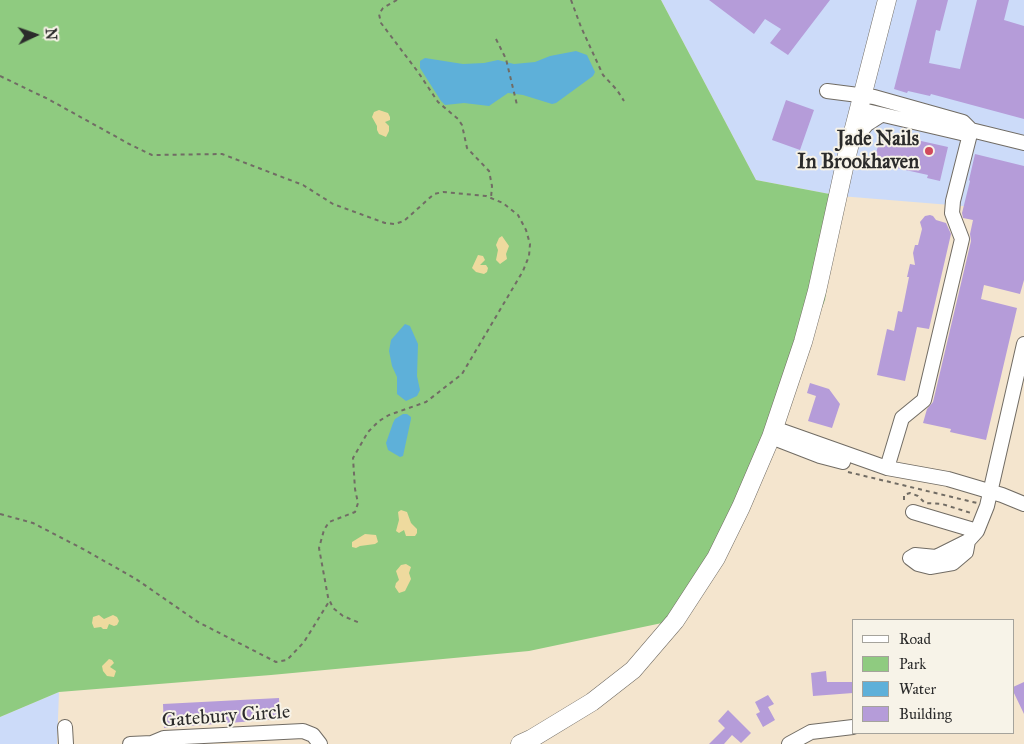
<!DOCTYPE html>
<html>
<head>
<meta charset="utf-8">
<style>
	body { margin:0 }
	#map { position:relative; width:1024px; height:744px; overflow:hidden; background:#f4e5ce; font-family:"IM FELL Great Primer",serif }
	canvas { display:block }
	.legend { position:absolute; left:852px; top:619px; width:162px; height:115px; box-sizing:border-box; background:#f7f3e8; border:1px solid #a5a39c; margin:0; padding:6px 9px; list-style:none; font-size:15px; color:#2b2b2b }
	.legend li { display:flex; align-items:center; gap:10px; height:25px }
	.legend b { width:25px; border:1px solid #a5a39c }
	.north { position:absolute; left:10px; top:10px; width:50px; height:50px; -webkit-text-stroke:4px #f7f3e8; paint-order:stroke; rotate:87deg; font-size:14px; font-weight:700; line-height:20px; text-align:center; color:#2b2b2b }
	.north::after { content:''; display:block; margin:auto; width:18px; height:22px; background:#2b2b2b; clip-path:polygon(50% 0,100% 100%,50% 72%,0 100%) }
</style>
</head>
<body>
<div id="map">
<canvas width="1024" height="744"></canvas>
<ul class="legend">
<li><b style="height:6px;background:#fff"></b>Road</li>
<li><b style="height:14px;background:#8fcb80"></b>Park</li>
<li><b style="height:14px;background:#5eb0d9"></b>Water</li>
<li><b style="height:14px;background:#b59cd9"></b>Building</li>
</ul>
<div class="north">N</div>
</div>
<script>
const ctx = document.querySelector('canvas').getContext('2d');
ctx.lineJoin = 'round';
function fill(path, color) { ctx.fillStyle = color; ctx.fill(path, 'evenodd'); }
const toPath = rows => new Path2D(rows.map(r => 'M' + r).join(''));
function stroke(path, color, width, dash) { ctx.strokeStyle = color; ctx.lineWidth = width; ctx.lineCap = dash ? 'butt' : 'round'; ctx.setLineDash(dash || []); ctx.stroke(path); }
function drawText(font, color, halo, rows, align = 'center') {
  ctx.font = font + ' "IM FELL Great Primer",serif'; ctx.lineWidth = 4; ctx.setLineDash([]); ctx.textBaseline = 'middle'; ctx.strokeStyle = halo; ctx.fillStyle = color; for (const [text, x, y, turn = 0] of rows) {
    ctx.save(); ctx.translate(x, y); ctx.rotate((+turn || 0) * Math.PI / 180); ctx.textAlign = isNaN(turn) ? turn : align; if (halo) ctx.strokeText(text, 0, 0); ctx.fillText(text, 0, 0); ctx.restore();
  }
}
const built = toPath([
	[661,0,1024,0,1024,211,840,196,756,180],
	[59,692,57,744,0,744,0,717]
]);
const green = toPath([
	[0,0,661,0,756,180,840,196,825,300,777,423,681,619,529,651,271,675,59,692,0,717]
]);
const sand = toPath([
	[379,110,388,113,390,117,390,120,385,122,389,126,389,131,386,137,379,134,377,130,377,126,372,117,374,112],
	[502,236,509,246,506,254,507,259,500,264,496,260,498,250,496,245,499,238],
	[478,255,483,256,485,260,480,265,486,265,488,268,487,272,484,274,476,272,472,268],
	[401,510,407,512,411,523,417,529,417,533,415,536,406,536,404,530,399,533,396,531,399,520,398,512],
	[365,534,376,535,378,542,375,544,360,546,356,548,352,547,352,542],
	[406,564,411,567,409,573,411,579,405,591,399,593,395,587,396,583,399,580,396,571,401,565],
	[99,615,104,619,113,615,117,617,119,621,117,625,114,626,109,624,107,629,103,629,101,627,94,628,92,623,93,617],
	[109,659,112,660,114,663,110,667,116,671,114,677,107,676,103,671,102,666]
]);
const water = toPath([
	[576,51,587,55,595,72,593,76,556,103,552,104,523,95,508,93,489,106,464,103,445,105,441,101,420,68,420,61,425,58,463,64,484,63,498,60,514,64,535,62,550,56],
	[405,324,410,326,418,344,417,376,420,390,417,396,406,401,397,394,397,377,392,366,389,351,391,340],
	[403,414,407,414,411,417,411,419,403,456,400,457,388,450,386,443,393,423,395,419]
]);
const building = toPath([
	[709,0,830,0,788,55,770,43,781,29,765,19,754,34],
	[917,0,948,0,940,31,936,30,929,63,960,69,977,0,1009,0,1004,20,1024,26,1024,119,931,94,930,96,908,91,907,93,894,89],
	[786,100,814,110,800,150,772,140],
	[881,132,948,147,940,181,927,178,928,175,874,163],
	[975,154,1024,166,1024,280,1020,294,984,285,981,299,1017,308,986,440,950,432,951,429,923,423,927,409,933,402,971,241,970,234,973,220,963,218,962,213,970,181,969,180],
	[930,215,933,216,936,220,946,223,951,234,929,329,917,327,905,381,877,375,887,329,894,331,898,311,902,312,909,277,907,277,910,264,915,265,913,253,915,245,918,245,922,229,920,222,925,216],
	[810,383,829,389,840,404,832,428,808,421,816,396,807,393],
	[826,671,827,682,853,682,853,693,813,696,811,673],
	[1024,682,1024,714,1013,691,1013,687],
	[768,695,774,704,768,707,775,720,763,727,756,714,760,712,755,702],
	[279,698,280,719,164,728,163,704],
	[728,710,751,733,741,743,732,735,724,744,709,744,725,728,718,721]
]);
const path = toPath([
	[397,0,383,8,379,14,381,23,418,72,438,102,458,119,462,125,467,148,489,171,492,186,491,198],
	[571,0,581,27,603,75,617,90,624,101],
	[496,39,506,59,517,105],
	[0,76,48,99,131,145,152,155,222,154,303,185,333,204,385,223,395,224,404,221,434,194,443,192,486,196,503,203,518,215,526,230,530,244,529,256,523,271,462,374,426,402,389,415,379,421,368,432,353,458,355,489,358,503,355,512,329,522,324,530,319,548,328,597,333,608,343,616,360,623],
	[848,472,977,503],
	[904,500,904,495,910,493,918,496,925,503,942,504,971,513],
	[0,514,33,523,83,549,136,579,198,622,276,662,287,660,304,642,330,600]
]);
const minor = toPath([
	[827,91,874,97,963,122,971,130],
	[858,109,961,133,971,130,1024,143],
	[852,142,867,124,881,115],
	[774,428,887,468,948,479,1002,495,1024,504],
	[771,437,820,456,843,462],
	[887,468,902,418,924,400,962,239,952,213,953,201,971,130],
	[913,512,977,531],
	[968,541,966,552,953,563,930,567,918,564,910,558,915,555,936,557,968,541,977,531,987,506,1024,344],
	[65,727,66,744],
	[130,744,152,743,164,738,303,731,313,735,320,744],
	[789,744,811,732,853,727]
]);
const major = toPath([
	[520,744,531,739,592,702,633,670,675,621,716,558,741,507,771,437,803,342,817,291,846,159,887,0]
]);
const markers = [
	[929,151,5,"#d1495b"]
];
const poiNames = [
	["Jade Nails",919,140],
	["In Brookhaven",919,163]
];
const streetNames = [
	["Gatebury Circle",226,717,-4]
];
fill(built, '#ccdbf9');
fill(green, '#8fcb80');
fill(sand, '#eeda9e');
fill(water, '#5eb0d9');
fill(building, '#b59cd9');
stroke(minor, '#716c64', 16);
stroke(major, '#716c64', 19);
stroke(path, '#716c64', 2, [4, 4]);
stroke(minor, '#fff', 14);
stroke(major, '#fff', 18);
for (const [x, y, r, color] of markers) { const dot = new Path2D(); dot.arc(x, y, r, 0, 2 * Math.PI); ctx.fillStyle = color; ctx.fill(dot); stroke(dot, '#f7f3e8', 2); }
drawText('bold 20px', '#2b2b2b', '#f7f3e8', poiNames, 'right');
drawText('20px', '#2b2b2b', '#f7f3e8', streetNames);
</script>
</body>
</html>
